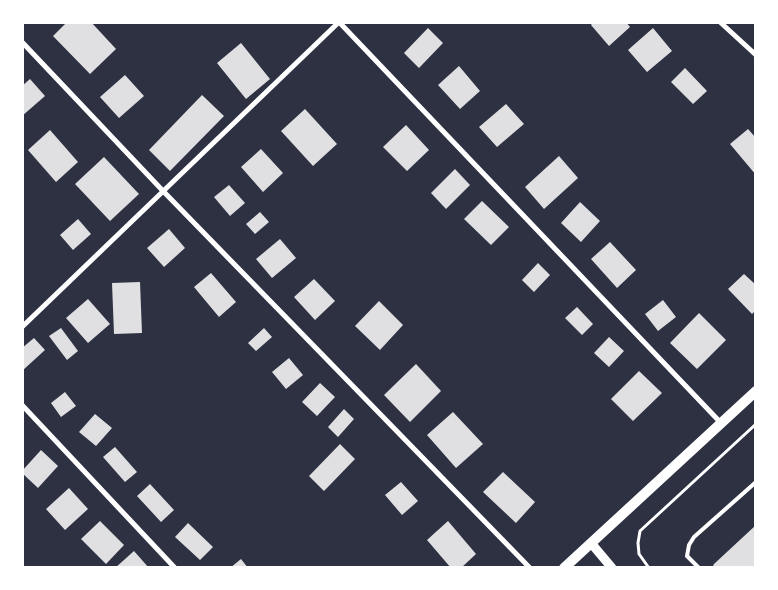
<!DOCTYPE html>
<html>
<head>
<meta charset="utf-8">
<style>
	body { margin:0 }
	#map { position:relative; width:778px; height:590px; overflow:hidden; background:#2d3142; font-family:"IBM Plex Sans",sans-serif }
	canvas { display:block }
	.frame { position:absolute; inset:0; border:24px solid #fff; pointer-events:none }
</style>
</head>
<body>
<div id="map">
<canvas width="778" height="590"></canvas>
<div class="frame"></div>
</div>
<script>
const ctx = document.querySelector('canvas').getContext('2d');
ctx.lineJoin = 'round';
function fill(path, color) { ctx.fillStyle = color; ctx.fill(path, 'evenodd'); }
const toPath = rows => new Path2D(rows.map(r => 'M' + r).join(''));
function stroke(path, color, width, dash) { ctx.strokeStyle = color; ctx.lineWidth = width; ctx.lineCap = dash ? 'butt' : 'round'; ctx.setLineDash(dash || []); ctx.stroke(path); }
const building = toPath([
	[67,22,91,22,116,49,90,74,53,36],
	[593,22,626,22,630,27,609,46,591,25],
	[428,28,443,43,419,68,404,53],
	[653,28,672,51,647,72,628,50],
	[241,43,270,79,246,99,217,63],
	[459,66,480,91,460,109,438,85],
	[685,68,707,91,693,104,671,82],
	[125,75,144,96,119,118,100,97],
	[30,79,45,96,22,116,22,86],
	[202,95,224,116,170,171,149,150],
	[506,104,524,124,497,147,479,127],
	[305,109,337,144,313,166,281,131],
	[406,125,429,150,407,171,383,147],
	[748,129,756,138,756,175,730,144],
	[50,130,78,162,56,182,28,150],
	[261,149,283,173,263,192,241,167],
	[559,156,578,178,544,209,525,187],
	[104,157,139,194,110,221,75,184],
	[455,169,470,185,446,209,431,193],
	[229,185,245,203,230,216,214,197],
	[482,201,509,227,491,245,464,219],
	[580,202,600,221,581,242,561,223],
	[260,212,269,222,255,234,246,224],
	[78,219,91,234,73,250,60,235],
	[169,229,185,248,164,267,147,248],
	[280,239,296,258,272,278,256,259],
	[610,242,636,270,617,288,591,259],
	[538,263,550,275,534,292,522,280],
	[211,273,236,302,219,317,194,287],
	[744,274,756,285,756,310,752,314,728,289],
	[314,279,335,301,315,320,294,297],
	[140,282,142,333,114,334,112,283],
	[88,299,110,324,88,343,66,318],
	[663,300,676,317,658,331,645,314],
	[379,301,403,325,380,350,355,326],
	[577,307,593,324,582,335,565,318],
	[699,313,726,340,697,369,670,343],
	[61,328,78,351,67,360,49,336],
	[264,328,272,337,256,351,248,343],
	[609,337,624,351,609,367,594,353],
	[34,338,45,350,22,371,22,348],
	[289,358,303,375,286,389,272,372],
	[416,364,441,391,410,422,384,395],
	[639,371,662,393,633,421,611,399],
	[320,383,335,397,317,416,302,402],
	[65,392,76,406,61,417,51,403],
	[344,409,354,419,338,437,328,427],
	[453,412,483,444,456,468,427,435],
	[95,414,112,428,96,446,79,432],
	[340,444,355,459,324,491,309,476],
	[115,447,137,472,125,482,103,457],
	[41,450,58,466,38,488,22,473,22,471],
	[503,472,535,502,516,523,483,492],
	[401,482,418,501,402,515,385,495],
	[150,484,174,510,161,522,137,496],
	[69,488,88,509,65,530,46,509],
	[100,521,124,545,106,564,81,539],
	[448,521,476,554,461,568,451,568,427,540],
	[188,523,213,547,200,560,175,537],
	[756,525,756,568,712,568,714,564],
	[134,551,149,568,115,568],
	[241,559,248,568,230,568]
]);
const path = toPath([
	[649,568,639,554,638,543,640,531,756,424]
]);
const service = toPath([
	[699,568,687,556,689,545,694,537,756,482]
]);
const minor = toPath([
	[339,22,721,423],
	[720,22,756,55],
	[22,42,164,192,530,568],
	[22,327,339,22],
	[22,405,175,568]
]);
const tertiary = toPath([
	[591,543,612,568]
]);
const secondary = toPath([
	[564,568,756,391]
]);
fill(building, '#e0e0e3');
stroke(path, '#fff', 3);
stroke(service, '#fff', 4);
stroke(minor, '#fff', 5);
stroke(tertiary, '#fff', 9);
stroke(secondary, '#fff', 10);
</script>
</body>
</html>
